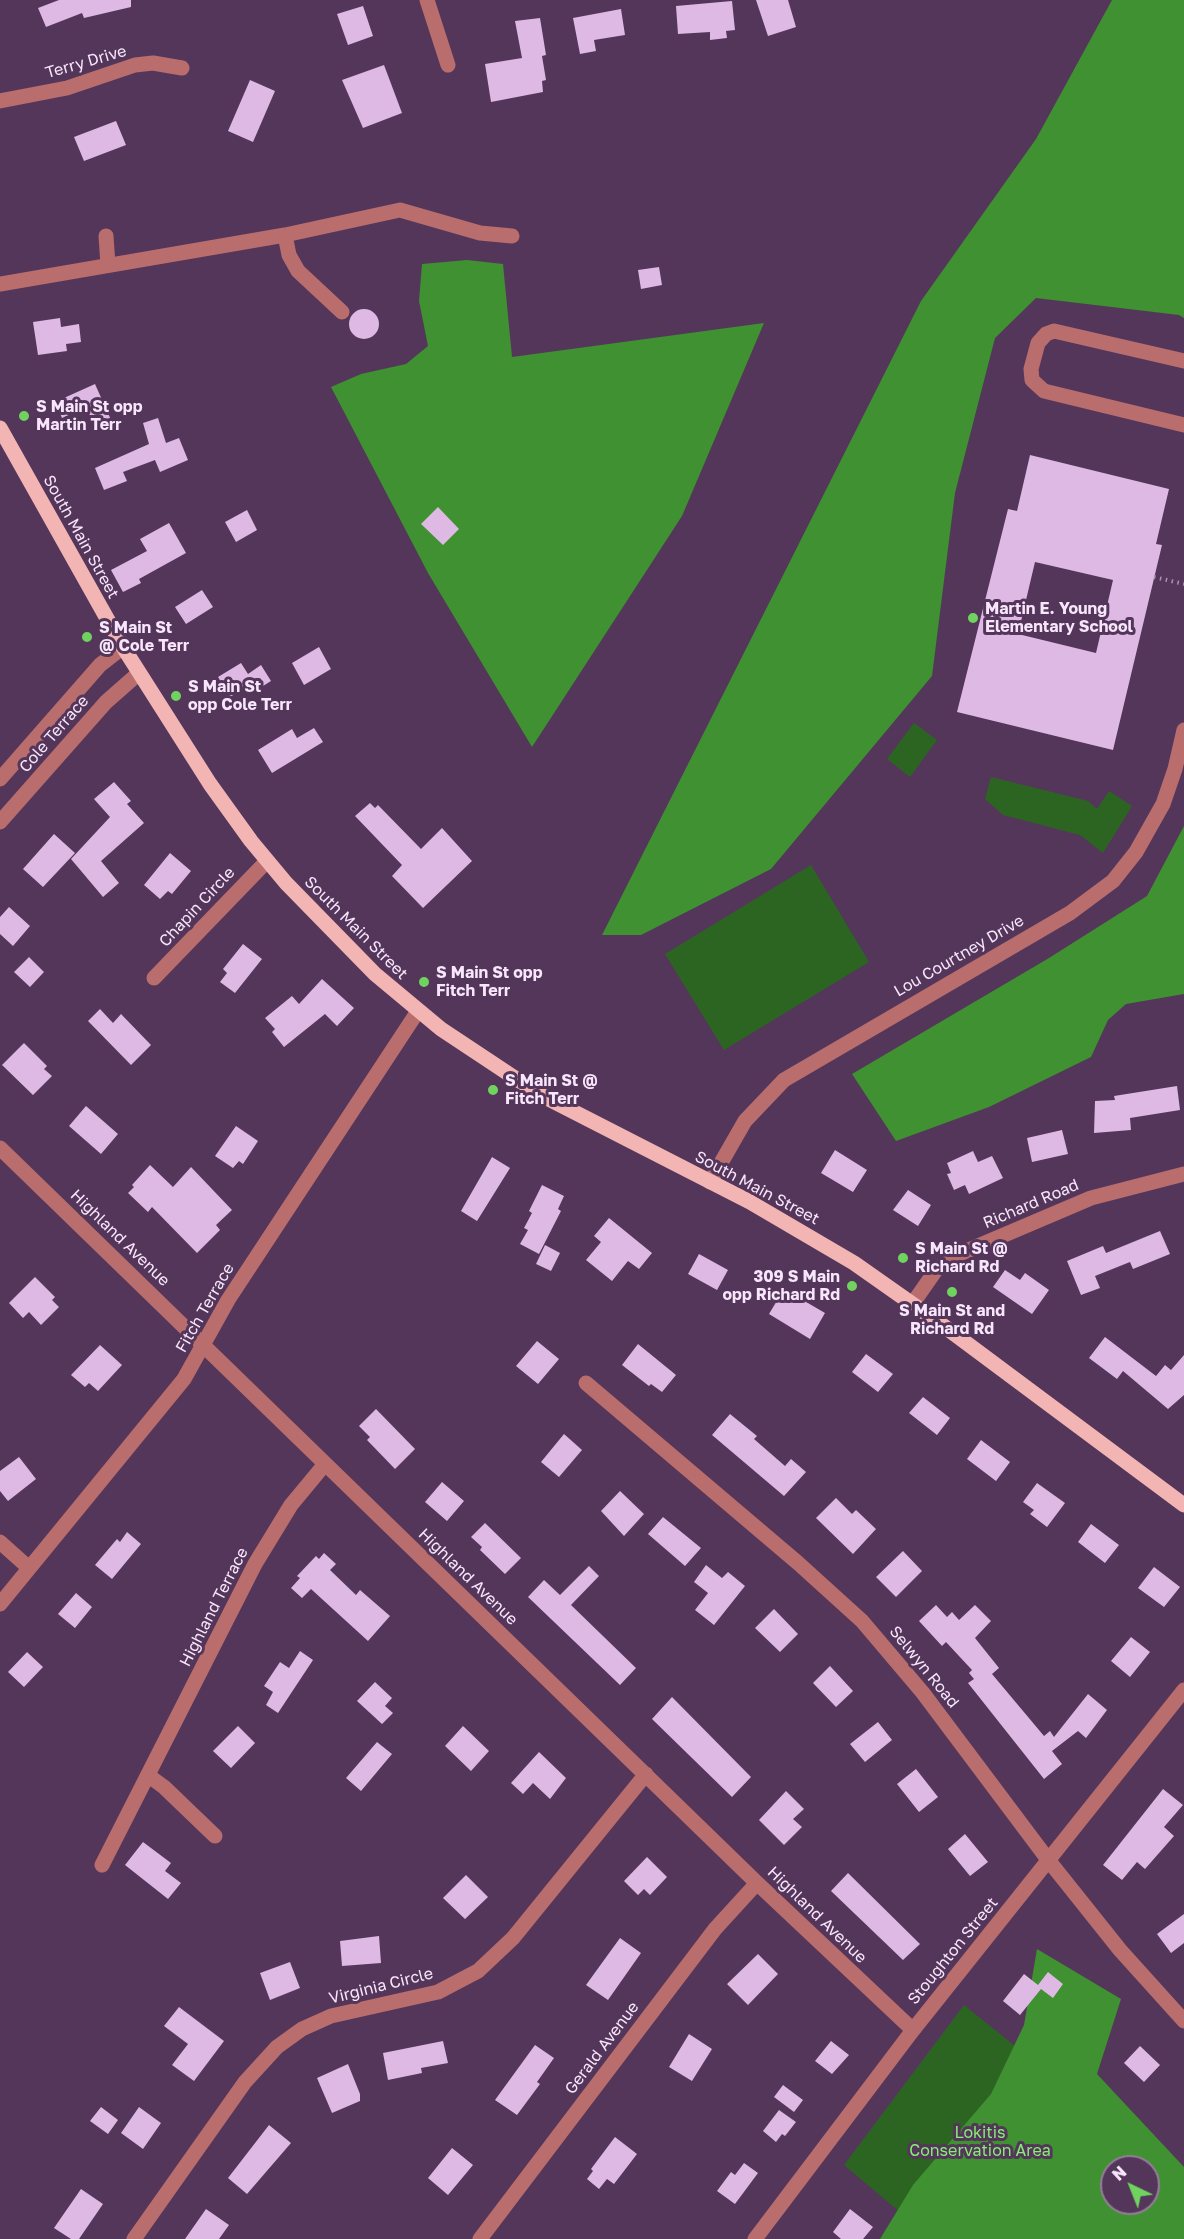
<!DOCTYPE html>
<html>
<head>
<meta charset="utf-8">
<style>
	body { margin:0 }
	#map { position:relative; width:1184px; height:2239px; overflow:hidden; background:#54365a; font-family:"Golos Text",sans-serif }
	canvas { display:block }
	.north { position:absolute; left:1100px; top:2155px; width:60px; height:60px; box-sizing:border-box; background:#54365a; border:2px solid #967c9b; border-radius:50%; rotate:317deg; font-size:16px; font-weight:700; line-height:24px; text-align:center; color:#f8e6fc }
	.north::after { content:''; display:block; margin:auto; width:21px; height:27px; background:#70d35f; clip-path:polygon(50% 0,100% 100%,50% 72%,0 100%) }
</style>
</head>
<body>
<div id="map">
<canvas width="1184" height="2239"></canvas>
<div class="north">N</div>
</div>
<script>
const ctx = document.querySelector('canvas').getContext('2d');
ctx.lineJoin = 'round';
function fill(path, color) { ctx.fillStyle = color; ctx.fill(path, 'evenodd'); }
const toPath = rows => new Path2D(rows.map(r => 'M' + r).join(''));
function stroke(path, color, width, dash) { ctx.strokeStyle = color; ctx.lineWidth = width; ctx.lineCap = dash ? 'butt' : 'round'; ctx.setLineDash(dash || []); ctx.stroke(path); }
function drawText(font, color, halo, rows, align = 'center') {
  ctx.font = font + ' "Golos Text",sans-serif'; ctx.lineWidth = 6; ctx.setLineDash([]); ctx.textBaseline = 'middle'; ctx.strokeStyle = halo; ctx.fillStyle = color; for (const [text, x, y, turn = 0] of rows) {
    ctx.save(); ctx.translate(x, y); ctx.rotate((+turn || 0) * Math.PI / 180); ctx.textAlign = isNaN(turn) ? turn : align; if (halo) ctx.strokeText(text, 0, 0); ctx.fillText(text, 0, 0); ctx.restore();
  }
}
const green = toPath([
	[914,723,937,740,910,777,887,759],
	[991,777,1088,801,1097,809,1109,791,1132,806,1103,853,1080,835,1003,815,985,799],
	[811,865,869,962,724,1050,665,954],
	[964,2005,1184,2182,1184,2239,932,2239,844,2165],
	[1112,2167,1148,2167,1148,2203,1112,2203]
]);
const forest = toPath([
	[1112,0,1184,0,1184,318,1179,315,1036,298,995,338,955,493,932,676,771,869,641,935,602,935,921,301,1036,139],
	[467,260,503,264,512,357,764,323,682,516,532,747,428,573,331,387,361,374,406,364,428,346,419,301,422,264],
	[1184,826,1184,994,1126,1004,1108,1020,1091,1057,989,1107,896,1141,852,1074,1049,958,1147,896],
	[1037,1949,1121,1999,1097,2074,1184,2167,1184,2239,880,2239,913,2185,991,2094,1024,2025],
	[1112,2167,1148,2167,1148,2203,1112,2203]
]);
const building = toPath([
	[59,0,131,0,131,7,84,18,82,13,46,27,38,8],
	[756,0,788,0,796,27,768,36],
	[732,1,735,30,726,31,727,38,710,40,710,32,678,34,676,6],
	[363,6,373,36,348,45,337,14],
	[621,9,625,35,594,40,596,51,580,54,573,18],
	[540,18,546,55,542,56,546,80,542,81,543,92,491,102,485,64,522,58,515,21],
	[384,65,402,113,363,128,342,80],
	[250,80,275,91,253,142,228,131],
	[116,121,126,145,84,161,74,137],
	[659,267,662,285,641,289,638,270],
	'349 324a15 15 0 1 1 30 0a15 15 0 1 1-30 0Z',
	[60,318,61,327,79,324,81,342,66,344,67,351,38,355,33,322],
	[95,384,111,420,95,427,86,407,62,418,55,402],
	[158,418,166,443,179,438,188,460,160,472,155,460,123,472,127,481,104,490,95,468,149,444,143,423],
	[1030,455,1169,489,1156,544,1162,545,1113,750,957,712,1008,509,1017,511],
	[1035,562,1113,580,1096,653,1018,634],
	[438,507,459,529,443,545,421,524],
	[247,510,257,530,236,542,225,522],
	[169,523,186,553,139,579,141,583,123,592,111,570,147,551,140,539],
	[202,590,213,607,186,624,175,607],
	[319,647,331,669,304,685,292,663],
	[241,663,248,674,261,665,271,681,255,691,251,684,230,697,218,677],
	[314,728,323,742,272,773,258,750,292,729,297,738],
	[114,782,131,801,127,804,144,823,101,861,119,883,103,897,71,859,110,817,94,799],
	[370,803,375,808,378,805,421,849,442,828,472,861,423,908,392,876,402,865,355,816],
	[54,834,75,853,43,887,23,869],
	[170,853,191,871,172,894,168,891,160,899,144,885],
	[9,907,30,926,13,946,0,934,0,917],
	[243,944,262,959,235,993,220,982,227,973,223,969],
	[29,957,44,972,30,987,14,972],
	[322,979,354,1008,337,1026,325,1014,284,1047,272,1032,275,1029,265,1018,292,996,299,1004],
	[100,1009,113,1023,121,1014,151,1045,131,1065,88,1021],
	[24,1043,47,1066,44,1069,52,1076,33,1095,2,1065],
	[1177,1086,1180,1110,1130,1118,1131,1130,1094,1133,1095,1101,1115,1100,1114,1096],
	[86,1106,118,1134,101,1154,69,1126],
	[236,1126,258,1141,243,1164,239,1161,233,1168,215,1156],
	[1062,1130,1068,1154,1032,1162,1027,1138],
	[835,1150,867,1170,853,1192,821,1173],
	[973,1151,978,1162,992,1156,1003,1178,969,1194,965,1185,954,1190,947,1174,951,1173,947,1163],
	[492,1157,510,1168,477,1221,461,1211],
	[150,1165,173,1187,191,1167,232,1210,216,1225,220,1230,197,1253,152,1207,148,1212,128,1193,134,1187,132,1185],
	[542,1185,564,1196,558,1209,561,1211,539,1254,520,1244,528,1230,524,1228,532,1213,529,1211],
	[908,1190,931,1205,918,1226,893,1210],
	[609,1218,652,1253,639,1269,628,1261,612,1281,586,1260,601,1242,594,1236],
	[1160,1231,1170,1254,1133,1269,1130,1262,1095,1276,1100,1288,1081,1295,1067,1261,1103,1246,1106,1253],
	[545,1245,560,1253,551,1271,536,1264],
	[699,1254,728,1270,717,1290,688,1274],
	[1005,1270,1020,1280,1025,1273,1049,1290,1032,1314,993,1287],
	[35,1277,55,1297,52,1300,59,1307,41,1325,29,1312,23,1318,9,1303],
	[784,1289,825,1313,810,1339,769,1314],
	[1105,1337,1156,1376,1165,1365,1171,1370,1184,1355,1184,1395,1168,1409,1123,1371,1117,1379,1089,1358],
	[537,1341,559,1359,538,1384,516,1366],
	[638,1344,676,1375,662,1392,651,1384,649,1386,622,1365],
	[100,1345,122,1365,98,1391,89,1383,85,1387,71,1375],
	[866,1354,893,1374,878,1392,852,1372],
	[923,1397,950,1418,937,1435,909,1413],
	[376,1409,415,1449,395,1469,367,1440,370,1437,359,1426],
	[730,1414,757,1436,754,1439,785,1466,791,1459,806,1472,784,1496,712,1435],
	[564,1434,582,1450,559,1477,541,1462],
	[981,1440,1010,1462,996,1481,967,1459],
	[19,1457,36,1479,8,1501,0,1491,0,1471],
	[442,1482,464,1501,447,1521,425,1502],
	[1037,1483,1065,1503,1047,1527,1030,1514,1034,1510,1023,1502],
	[620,1491,644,1514,624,1536,601,1511],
	[836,1498,852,1514,856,1510,876,1529,853,1554,816,1518],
	[663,1517,701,1548,685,1566,648,1534],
	[485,1523,521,1558,505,1574,480,1550,482,1547,471,1537],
	[1091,1524,1119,1545,1105,1563,1078,1542],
	[127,1532,141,1544,112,1579,95,1565,117,1539,120,1542],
	[903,1551,922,1571,896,1597,876,1577],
	[324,1553,336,1564,330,1570,356,1595,360,1590,390,1616,368,1641,311,1589,302,1598,291,1588,300,1578,297,1576,316,1556,319,1559],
	[706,1565,722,1578,728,1572,745,1586,714,1625,695,1610,708,1593,694,1582],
	[589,1566,599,1576,571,1605,636,1668,620,1685,528,1597,544,1580,560,1595],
	[1154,1567,1180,1587,1164,1607,1138,1588],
	[76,1593,92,1607,75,1628,58,1614],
	[936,1605,947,1617,952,1612,959,1620,975,1605,991,1621,975,1638,999,1668,992,1674,1044,1736,1050,1731,1054,1737,1088,1694,1107,1710,1086,1738,1078,1731,1052,1751,1062,1764,1044,1779,968,1683,974,1679,969,1673,972,1670,946,1642,942,1646,919,1621],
	[774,1609,798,1634,780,1652,755,1628],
	[1131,1637,1150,1652,1130,1677,1111,1661],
	[300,1651,313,1660,278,1713,266,1705,273,1692,264,1686,280,1662,289,1668],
	[27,1652,43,1667,24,1687,8,1672],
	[830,1666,853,1691,836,1707,813,1683],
	[375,1682,392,1698,385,1706,393,1713,382,1724,357,1701],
	[672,1697,751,1777,732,1797,652,1719],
	[878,1722,892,1740,865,1762,850,1744],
	[238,1726,255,1743,231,1768,213,1751],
	[463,1726,489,1751,471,1771,445,1746],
	[377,1742,392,1754,361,1791,346,1778],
	[539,1752,566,1778,550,1799,533,1783,523,1794,511,1783],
	[916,1769,938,1797,919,1812,897,1784],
	[1163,1789,1183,1805,1164,1827,1174,1836,1145,1869,1137,1862,1122,1880,1103,1865],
	[786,1791,804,1809,793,1819,802,1827,784,1845,759,1820],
	[965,1834,988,1862,970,1876,948,1849],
	[143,1842,171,1863,165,1871,181,1883,168,1899,125,1865],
	[647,1857,667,1877,650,1895,644,1889,638,1895,624,1881],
	[848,1873,920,1944,903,1960,831,1891],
	[466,1875,488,1897,465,1919,443,1898],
	[1184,1914,1184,1943,1171,1953,1157,1934],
	[379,1936,381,1963,342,1966,340,1941],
	[620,1938,641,1953,608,2000,586,1985],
	[758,1954,778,1974,748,2005,727,1984],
	[290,1962,300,1988,270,2000,260,1973],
	[1048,1972,1063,1984,1053,1998,1041,1989,1020,2015,1003,2001,1024,1974,1038,1985],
	[179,2007,224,2041,194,2081,172,2065,188,2044,164,2026],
	[689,2034,712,2049,692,2081,669,2067],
	[443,2041,448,2063,421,2068,422,2073,388,2080,383,2053],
	[831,2041,849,2055,832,2074,815,2061],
	[535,2045,554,2058,537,2082,540,2084,517,2115,495,2100],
	[1140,2046,1160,2065,1144,2082,1124,2063],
	[348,2064,360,2094,360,2101,332,2113,317,2078],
	[783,2085,803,2100,794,2112,774,2097],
	[101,2107,118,2120,108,2134,90,2121],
	[139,2107,161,2123,143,2149,121,2133],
	[779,2110,796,2122,785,2136,782,2134,776,2142,763,2131],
	[269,2125,291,2143,247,2194,228,2178],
	[615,2137,637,2154,614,2184,607,2179,599,2189,587,2179,593,2171,591,2169],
	[452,2148,473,2165,448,2195,428,2178],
	[744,2163,758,2173,735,2204,717,2191,731,2172,735,2175],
	[81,2189,103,2204,79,2239,71,2239,54,2228],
	[206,2209,229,2225,219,2239,185,2239],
	[850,2209,873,2227,863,2239,841,2239,833,2232]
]);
const path = toPath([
	[1154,577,1184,584]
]);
const minor = toPath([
	[427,0,448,65],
	[0,101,67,88,135,65,153,63,182,68],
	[285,235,289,255,298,271,342,312],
	[106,236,108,265],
	[0,284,285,235,400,210,480,233,512,236],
	[1184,361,1054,331,1046,334,1038,343,1031,369,1032,380,1044,391,1184,425],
	[0,779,100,665,123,647],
	[0,822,106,702,139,673],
	[154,978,267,861],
	[0,1148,757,1883,913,2030],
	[710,1182,745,1121,784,1080,1070,913,1113,881,1136,852,1163,804,1175,769,1184,730],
	[913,1303,936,1270,957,1255,1091,1198,1184,1174],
	[586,1383,798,1563,862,1621,923,1693,1049,1861,1120,1950,1184,2021],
	[0,1542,29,1568],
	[0,1604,184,1379,228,1300,418,1011],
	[149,1776,164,1787,215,1836],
	[102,1865,255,1564,291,1505,325,1464],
	[134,2239,245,2082,277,2047,302,2029,331,2016,438,1992,478,1971,513,1938,646,1774],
	[480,2239,715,1929,757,1883],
	[755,2239,913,2030,1184,1690]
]);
const major = toPath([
	[0,428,123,647,210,784,251,841,286,883,375,974,441,1029,539,1094,750,1202,854,1263,945,1327,1184,1505]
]);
const markers = [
	[24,416,6,"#70d35f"],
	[973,618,6,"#70d35f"],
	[87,637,6,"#70d35f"],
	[176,696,6,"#70d35f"],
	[424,982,6,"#70d35f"],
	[493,1090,6,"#70d35f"],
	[903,1258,6,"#70d35f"],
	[852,1286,6,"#70d35f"],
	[952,1292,6,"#70d35f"]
];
const streetNames = [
	["Terry Drive",86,62,-16],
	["South Main Street",81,537,61],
	["Cole Terrace",54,734,-49],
	["Chapin Circle",197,907,-47],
	["South Main Street",356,928,45],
	["Lou Courtney Drive",959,956,-30],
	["South Main Street",757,1188,28],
	["Richard Road",1031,1204,-23],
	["Highland Avenue",120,1238,44],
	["Fitch Terrace",205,1308,-60],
	["Highland Avenue",468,1577,44],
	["Highland Terrace",214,1607,-63],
	["Selwyn Road",924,1667,51],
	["Highland Avenue",817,1915,44],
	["Stoughton Street",953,1951,-51],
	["Virginia Circle",381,1986,-14],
	["Gerald Avenue",602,2048,-53]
];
const poiNames = [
	["S Main St opp",36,407],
	["Martin Terr",36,425],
	["Martin E. Young",985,609],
	["Elementary School",985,627],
	["S Main St",99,628],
	["@ Cole Terr",99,646],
	["S Main St",188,687],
	["opp Cole Terr",188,705],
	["S Main St opp",436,973],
	["Fitch Terr",436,991],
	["S Main St @",505,1081],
	["Fitch Terr",505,1099],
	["S Main St @",915,1249],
	["Richard Rd",915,1267],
	["309 S Main",840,1277,"right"],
	["opp Richard Rd",840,1295,"right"],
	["S Main St and",952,1311,"center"],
	["Richard Rd",952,1329,"center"]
];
const parkNames = [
	["Lokitis",980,2133],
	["Conservation Area",980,2151]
];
fill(green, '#2c6522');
fill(forest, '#3f9131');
fill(building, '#ddb9e4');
stroke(path, '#ac95b1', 4, [1.5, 4.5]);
stroke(minor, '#b96e6d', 15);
stroke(major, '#f3b5b3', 15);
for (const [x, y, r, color] of markers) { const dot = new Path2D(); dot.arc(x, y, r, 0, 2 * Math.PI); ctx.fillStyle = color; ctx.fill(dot); stroke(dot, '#54365a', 2); }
drawText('16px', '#f8e6fc', '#54365a', streetNames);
drawText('bold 16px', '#f8e6fc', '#54365a', poiNames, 'left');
drawText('16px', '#86ed75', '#54365a', parkNames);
</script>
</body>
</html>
